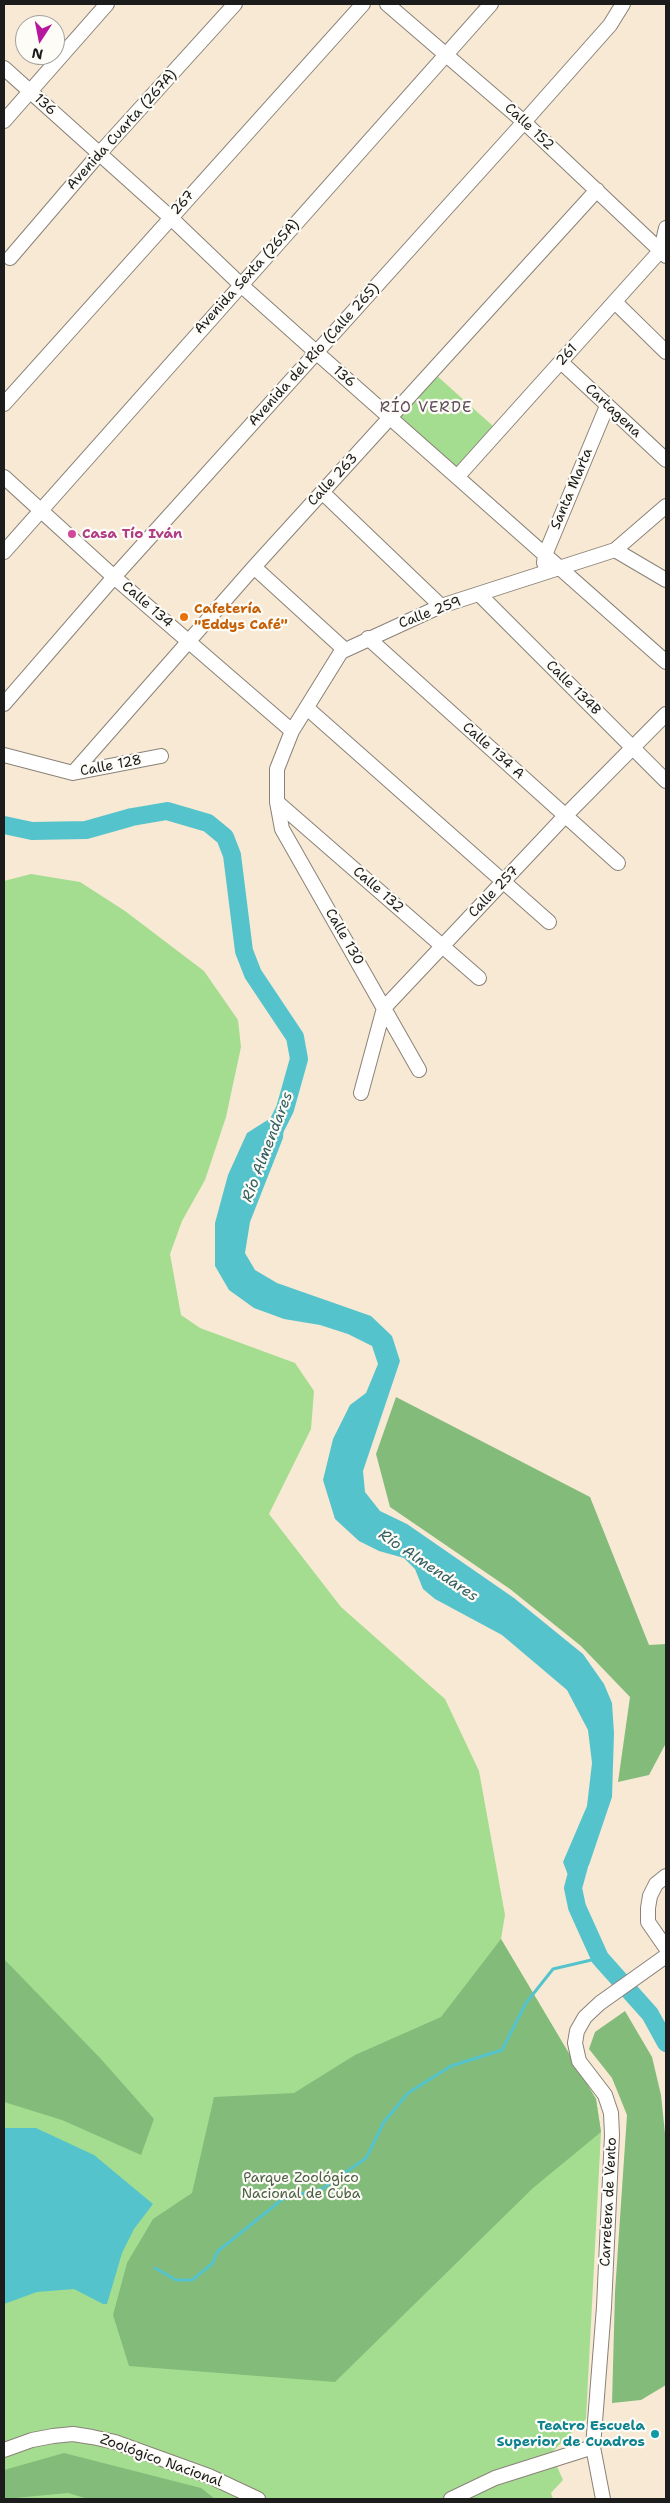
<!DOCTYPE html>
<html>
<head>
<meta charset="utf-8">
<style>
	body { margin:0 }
	#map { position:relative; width:670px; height:2503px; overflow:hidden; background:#f7e9d4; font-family:"Shantell Sans",sans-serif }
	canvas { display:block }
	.frame { position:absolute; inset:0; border:5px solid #1c1c1c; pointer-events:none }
	.north { position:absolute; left:15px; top:15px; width:50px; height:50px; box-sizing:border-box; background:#fdfcf7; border:1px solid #a3a29f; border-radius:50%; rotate:191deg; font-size:14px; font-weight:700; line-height:20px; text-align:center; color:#1c1c1c }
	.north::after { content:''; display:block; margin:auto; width:18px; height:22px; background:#b5179e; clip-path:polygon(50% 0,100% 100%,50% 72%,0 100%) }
</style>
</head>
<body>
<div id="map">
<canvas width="670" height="2503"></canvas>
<div class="frame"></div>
<div class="north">N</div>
</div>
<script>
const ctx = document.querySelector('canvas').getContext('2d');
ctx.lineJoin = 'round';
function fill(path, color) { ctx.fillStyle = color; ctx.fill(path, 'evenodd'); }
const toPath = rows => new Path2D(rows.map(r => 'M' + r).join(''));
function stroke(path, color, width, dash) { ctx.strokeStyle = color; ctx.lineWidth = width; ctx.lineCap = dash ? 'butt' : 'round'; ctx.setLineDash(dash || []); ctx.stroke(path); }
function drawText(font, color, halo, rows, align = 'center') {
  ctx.font = font + ' "Shantell Sans",sans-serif'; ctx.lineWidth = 4.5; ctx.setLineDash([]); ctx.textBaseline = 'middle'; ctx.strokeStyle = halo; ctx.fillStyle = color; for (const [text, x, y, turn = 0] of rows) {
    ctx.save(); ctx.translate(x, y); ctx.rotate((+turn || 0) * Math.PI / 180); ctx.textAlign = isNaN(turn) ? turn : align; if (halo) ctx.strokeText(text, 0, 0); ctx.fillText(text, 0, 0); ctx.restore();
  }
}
const green = toPath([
	[436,375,493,426,456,467,399,416],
	[31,874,80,882,125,911,204,971,238,1020,241,1047,226,1117,205,1180,182,1221,170,1254,181,1315,200,1328,295,1363,314,1391,311,1429,269,1514,341,1607,445,1699,479,1771,505,1915,501,1939,596,2099,601,2132,586,2419,551,2453,563,2480,551,2493,553,2499,4,2499,4,881]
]);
const forest = toPath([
	[396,1397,590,1497,649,1645,666,1644,666,1743,649,1775,618,1782,630,1697,581,1646,510,1589,390,1507,376,1454],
	[501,1939,596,2099,601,2132,533,2188,335,2382,129,2366,113,2315,127,2263,153,2219,192,2193,214,2097,294,2093,355,2055,441,2017],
	[4,1959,100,2058,154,2119,141,2155,62,2120,4,2102],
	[625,2011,652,2057,661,2095,666,2143,666,2385,641,2400,612,2403,615,2292,627,2115,612,2078,589,2049,595,2032],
	[64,2453,201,2488,215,2499,88,2499,68,2493,4,2499,4,2470]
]);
const water = toPath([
	[285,1109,283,1138,250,1222,245,1253,255,1270,277,1283,371,1316,392,1336,400,1361,363,1471,365,1492,380,1511,407,1524,514,1598,583,1654,604,1684,612,1703,614,1733,612,1797,589,1865,573,1888,563,1862,587,1806,592,1763,588,1730,567,1690,502,1635,435,1599,423,1589,415,1569,404,1558,379,1551,359,1541,335,1519,323,1480,333,1439,350,1405,366,1393,378,1364,372,1346,348,1334,320,1325,284,1319,254,1308,229,1290,215,1266,215,1223,228,1175,247,1133],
	[4,2128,36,2128,94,2155,153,2204,134,2229,122,2253,107,2304,103,2304,74,2289,37,2292,4,2304]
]);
const stream = toPath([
	[155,2268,176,2280,192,2280,212,2264,218,2251,284,2198,322,2189,366,2158,384,2122,408,2093,451,2066,502,2050,526,2003,553,1969,600,1958]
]);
const river = toPath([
	[4,825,32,831,86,830,132,817,167,811,208,823,225,837,232,855,244,951,253,974,295,1037,299,1059,285,1109,275,1129],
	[579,1866,573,1888,577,1907,600,1958,650,2014,666,2043]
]);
const minor = toPath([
	[387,4,524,122,666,256],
	[4,68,170,217,241,285,317,353,666,662],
	[4,121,107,4],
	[10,258,99,154,235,4],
	[615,302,666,352],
	[561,362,666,460],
	[4,404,363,4],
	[458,476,661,250,666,228],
	[4,477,114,577,292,731],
	[322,492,441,606],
	[615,550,666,580],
	[4,552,491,4],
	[544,563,545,555,607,406],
	[254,567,345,650],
	[479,594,666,781],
	[368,638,618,863],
	[4,704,114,577,524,122,610,25,623,4],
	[307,708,549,922],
	[4,755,73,773,161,756],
	[73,773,254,567,597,190],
	[277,802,479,978],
	[419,1070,282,829,277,802,277,769,292,731,341,652,441,606,615,550,666,506],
	[361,1093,384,1008,565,816,666,714],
	[666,1876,656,1884,650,1896,648,1908,648,1922,666,1948],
	[4,2450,32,2440,53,2436,73,2434,92,2437,115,2442,209,2476,258,2499],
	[451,2499,495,2478,593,2447],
	[603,2499,593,2447,604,2307,612,2135,611,2113,605,2095,579,2061,575,2043,577,2031,585,2017,600,2003,666,1956]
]);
const markers = [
	[72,534,5,"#d1479c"],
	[184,617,5,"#e8710a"],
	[655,2434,5,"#0f9aa8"]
];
const streetNames = [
	["136",45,105,42],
	["Calle 152",529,127,43],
	["Avenida Cuarta (267A)",122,130,-48],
	["267",183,203,-48],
	["Avenida Sexta (265A)",247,277,-48],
	["Avenida del Río (Calle 265)",314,355,-48],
	["261",567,355,-48],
	["136",344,377,41],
	["Cartagena",613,411,43],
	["Calle 263",333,480,-47],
	["Santa Marta",572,489,-67],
	["Calle 134",147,605,41],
	["Calle 259",430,613,-21],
	["Calle 134B",573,688,45],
	["Calle 134 A",493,751,42],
	["Calle 128",111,766,-11],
	["Calle 132",378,890,41],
	["Calle 257",494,892,-46],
	["Calle 130",344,937,60],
	["Carretera de Vento",609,2202,-87],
	["Zoológico Nacional",161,2461,20]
];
const hotelNames = [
	["Casa Tío Iván",82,534]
];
const foodNames = [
	["Cafetería",194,609],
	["\"Eddys Café\"",194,625]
];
const parkNames = [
	["Parque Zoológico",301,2178],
	["Nacional de Cuba",301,2194]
];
const cultureNames = [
	["Teatro Escuela",645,2426],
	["Superior de Cuadros",645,2442]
];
const neighbourhoodNames = [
	["RÍO VERDE",426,408]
];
const waterNames = [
	["Río Almendares",268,1147,-69],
	["Río Almendares",428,1566,34]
];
fill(green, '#a4dd8f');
fill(forest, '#83bc7a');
fill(water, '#55c3cc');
stroke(stream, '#55c3cc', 3);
stroke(river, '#55c3cc', 18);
stroke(minor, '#8a8278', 16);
stroke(minor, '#fff', 14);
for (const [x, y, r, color] of markers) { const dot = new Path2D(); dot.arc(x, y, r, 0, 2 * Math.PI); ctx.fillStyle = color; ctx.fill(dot); stroke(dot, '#fdfcf7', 2); }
drawText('14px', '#1c1c1c', '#fdfcf7', streetNames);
drawText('bold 14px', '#b23c85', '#fdfcf7', hotelNames, 'left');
drawText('bold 14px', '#c56008', '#fdfcf7', foodNames, 'left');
drawText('14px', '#4c6044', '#fdfcf7', parkNames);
drawText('bold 14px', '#0d838f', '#fdfcf7', cultureNames, 'right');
ctx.letterSpacing = '1px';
drawText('15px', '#5d4b5b', '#fdfcf7', neighbourhoodNames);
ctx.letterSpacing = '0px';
drawText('italic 15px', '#335f62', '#fdfcf7', waterNames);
</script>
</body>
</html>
